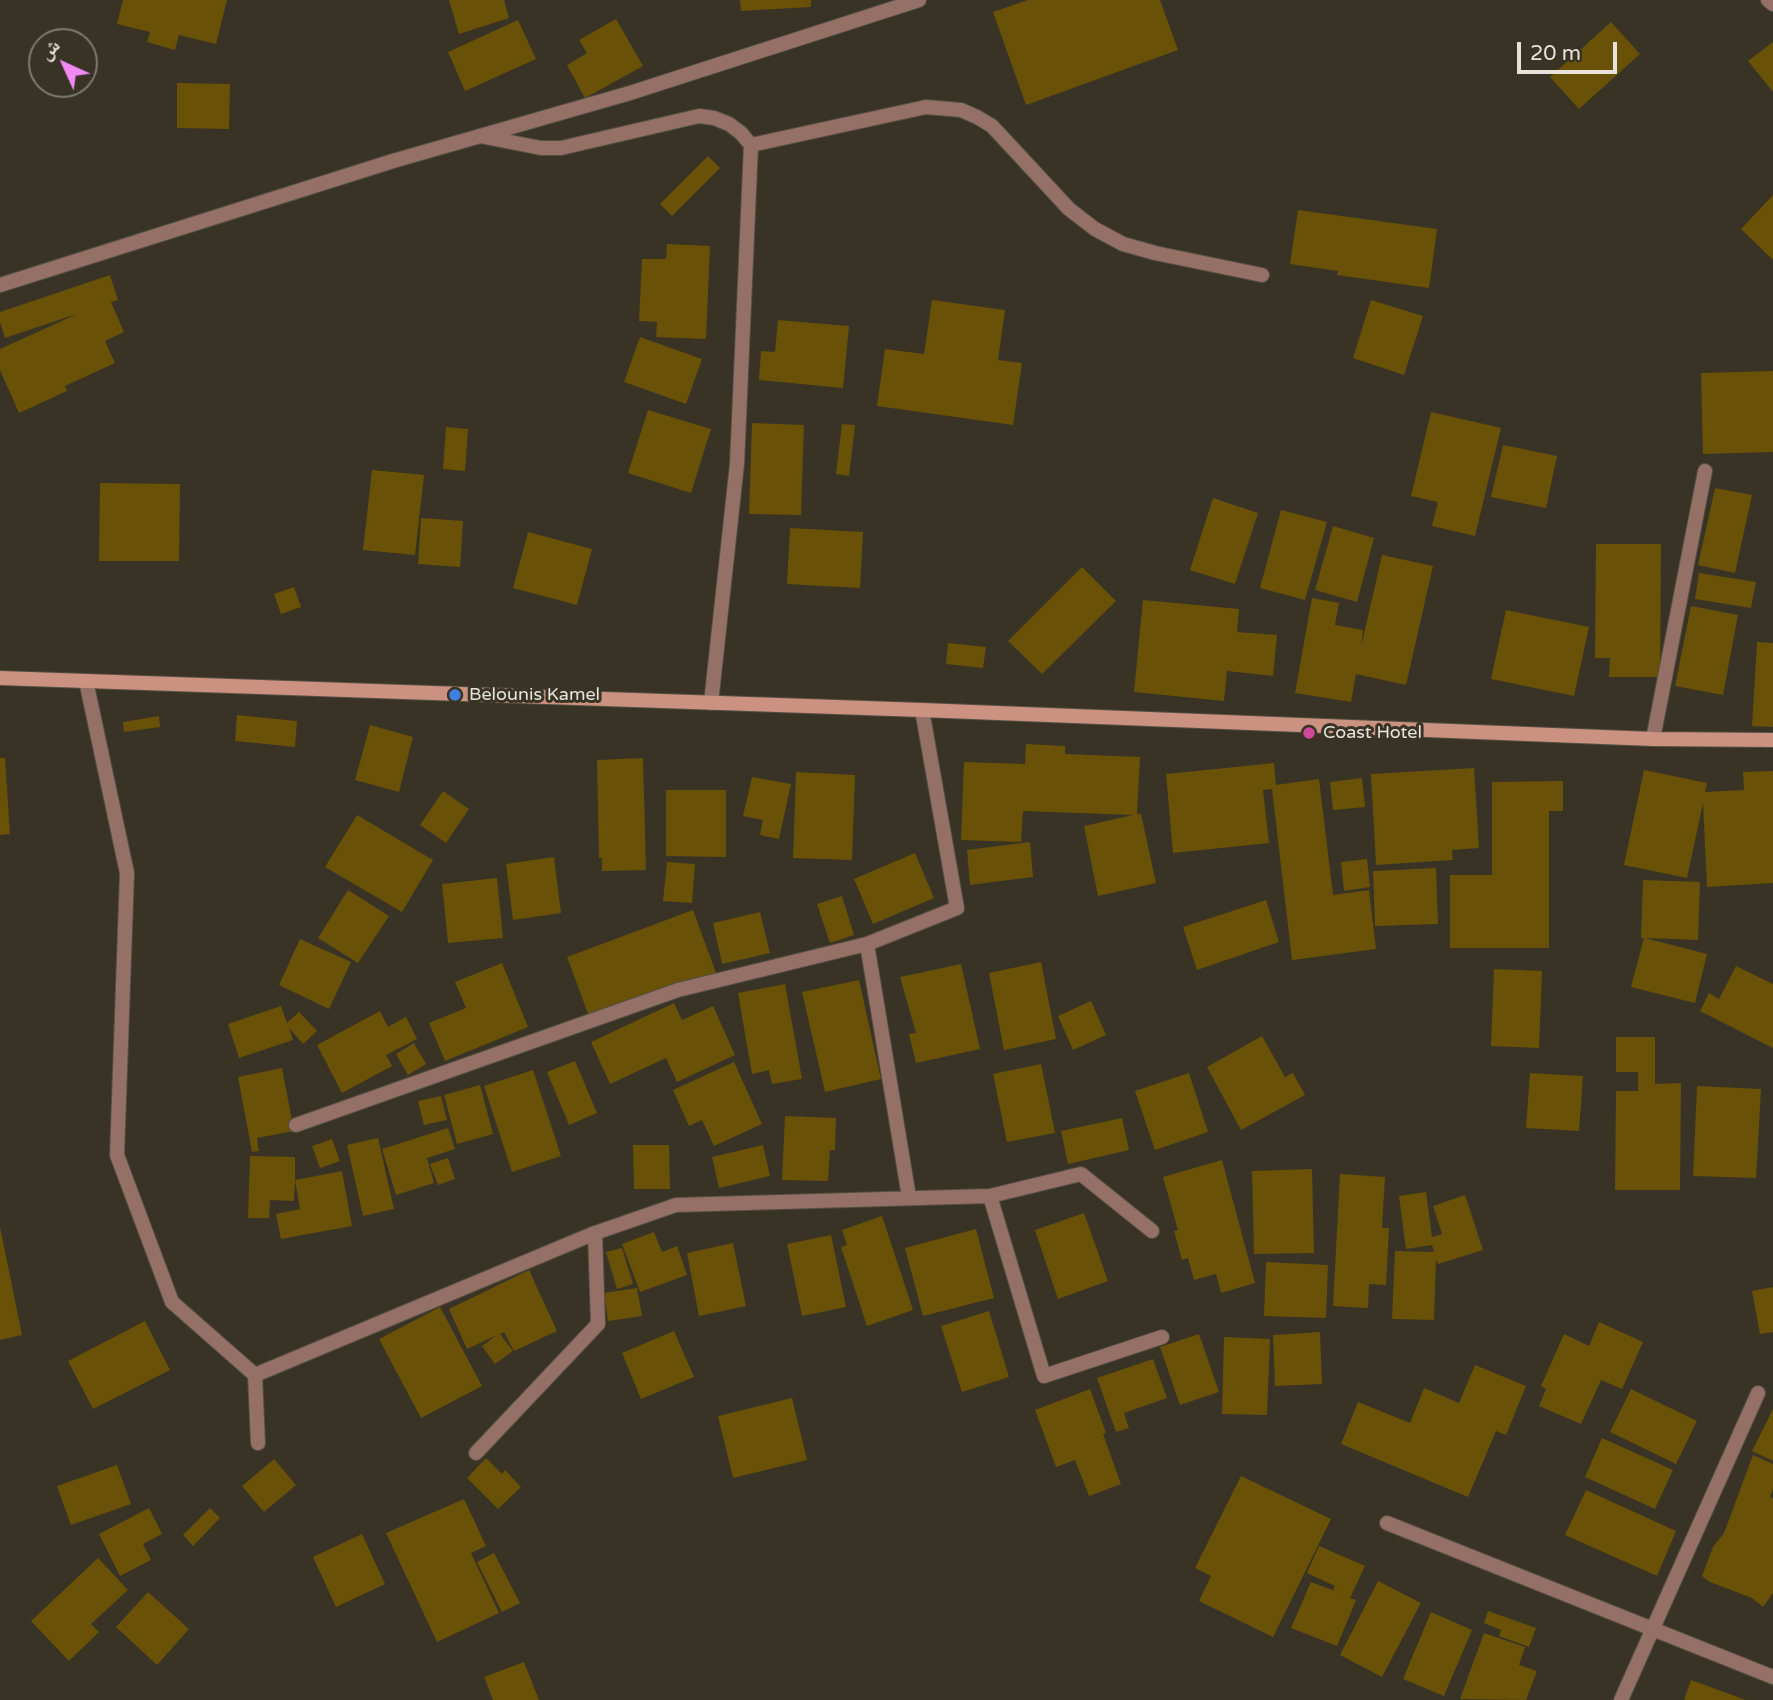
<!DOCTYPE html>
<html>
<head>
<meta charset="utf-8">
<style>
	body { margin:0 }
	#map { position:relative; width:1773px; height:1700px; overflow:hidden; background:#383325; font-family:"Varela Round","Noto Naskh Arabic",sans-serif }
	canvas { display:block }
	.north { position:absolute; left:28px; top:28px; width:70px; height:70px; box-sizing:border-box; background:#383325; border:2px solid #7e796e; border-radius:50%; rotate:315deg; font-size:19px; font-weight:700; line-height:28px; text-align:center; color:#e7e3db }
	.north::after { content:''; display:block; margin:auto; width:24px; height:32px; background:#f28af3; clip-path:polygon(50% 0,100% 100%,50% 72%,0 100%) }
	.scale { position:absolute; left:1517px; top:42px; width:100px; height:32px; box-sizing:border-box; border:4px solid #e7e3db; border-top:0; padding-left:9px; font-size:21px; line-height:24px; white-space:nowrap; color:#e7e3db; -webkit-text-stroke:5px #383325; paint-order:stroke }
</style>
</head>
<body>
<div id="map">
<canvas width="1773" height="1700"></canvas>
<div class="north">ش</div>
<div class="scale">20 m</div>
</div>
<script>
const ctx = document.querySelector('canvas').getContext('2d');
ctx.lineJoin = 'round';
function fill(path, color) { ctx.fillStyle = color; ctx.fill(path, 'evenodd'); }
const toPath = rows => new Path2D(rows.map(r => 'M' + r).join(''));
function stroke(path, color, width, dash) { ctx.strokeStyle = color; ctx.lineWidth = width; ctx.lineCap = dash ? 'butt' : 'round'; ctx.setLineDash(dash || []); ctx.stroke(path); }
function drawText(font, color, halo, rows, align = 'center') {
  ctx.font = font + ' "Varela Round",sans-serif'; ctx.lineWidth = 6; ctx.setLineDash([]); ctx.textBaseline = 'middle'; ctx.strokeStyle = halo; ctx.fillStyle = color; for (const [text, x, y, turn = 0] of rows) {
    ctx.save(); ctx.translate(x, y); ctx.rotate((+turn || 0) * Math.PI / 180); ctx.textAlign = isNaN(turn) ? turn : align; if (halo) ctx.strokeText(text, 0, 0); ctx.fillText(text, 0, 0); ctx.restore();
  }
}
const building = toPath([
	[123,0,227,0,216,44,179,35,175,50,147,42,150,32,117,24],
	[449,0,504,0,509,18,459,34],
	[740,0,811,0,811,7,741,11],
	[1028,0,1160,0,1178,50,1026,105,993,12],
	[616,19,643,66,585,98,567,65,587,53,579,40],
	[518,20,536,59,465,91,448,52],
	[1611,22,1640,54,1579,109,1550,77],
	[1773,42,1773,92,1748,61],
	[177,83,230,84,229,129,177,128],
	[708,156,720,168,672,216,660,204],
	[1773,195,1773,260,1741,229],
	[1298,210,1437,229,1429,288,1337,275,1338,271,1290,264],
	[667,244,710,246,706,339,656,337,657,322,639,321,642,259,666,259],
	[110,275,118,300,111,302,124,332,105,341,115,363,65,386,67,391,19,413,0,370,0,349,77,314,5,338,0,322,0,312],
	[932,300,1005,310,998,360,1022,363,1013,425,877,406,885,349,924,354],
	[1371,300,1423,316,1404,375,1353,358],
	[778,320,849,326,843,388,759,380,761,351,775,352],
	[640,337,702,359,686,404,624,382],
	[1773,371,1773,452,1703,454,1701,373],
	[648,410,711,429,691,493,628,473],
	[1431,412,1501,428,1475,536,1432,526,1438,502,1411,496],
	[752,423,804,425,801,515,749,514],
	[842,424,855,425,849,476,836,474],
	[446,427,468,429,465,471,443,469],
	[1503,445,1557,456,1546,508,1491,497],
	[372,470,424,475,415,555,363,550],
	[100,483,180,484,179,561,99,561],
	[1715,488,1752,495,1735,573,1698,565],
	[1213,498,1258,513,1235,584,1190,570],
	[1281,510,1327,522,1305,600,1260,588],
	[421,518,463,521,460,567,418,564],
	[1333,526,1374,538,1357,602,1315,590],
	[790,528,863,532,860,588,787,584],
	[528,532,592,549,577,605,513,588],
	[1596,544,1661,544,1660,677,1609,677,1610,658,1595,658],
	[1382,555,1433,566,1406,685,1356,674,1351,702,1295,693,1312,598,1339,603,1335,625,1363,630,1361,647],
	[1082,567,1116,601,1042,674,1008,641],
	[1699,573,1756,582,1751,608,1695,599],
	[294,587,301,607,281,614,274,594],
	[1143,600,1239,609,1237,632,1277,635,1273,676,1227,671,1224,701,1134,692],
	[1691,606,1738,615,1723,695,1675,686],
	[1506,610,1589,627,1574,696,1491,679],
	[1757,642,1773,643,1773,727,1752,726],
	[948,643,986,647,983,668,946,664],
	[237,715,297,721,295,747,235,741],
	[159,716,160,727,124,732,123,722],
	[370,725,413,737,399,792,355,780],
	[1026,744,1065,746,1065,754,1140,757,1137,814,1141,814,1156,883,1098,896,1084,826,1133,815,1023,811,1021,842,961,840,964,762,1025,764],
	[0,758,5,758,10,834,0,835],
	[643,758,646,870,602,871,602,858,599,858,597,760],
	[1274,763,1276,785,1319,779,1333,895,1369,890,1376,949,1292,960,1272,789,1263,790,1269,843,1173,853,1166,774],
	[1474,768,1479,848,1452,850,1453,860,1376,865,1371,774],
	[1644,770,1707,783,1705,792,1744,790,1743,772,1773,771,1773,883,1707,887,1703,803,1687,878,1624,865],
	[796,772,855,775,852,860,793,858],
	[752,777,791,784,779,839,760,835,763,820,743,816],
	[1362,778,1365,807,1333,810,1330,782],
	[1563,781,1563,811,1549,811,1549,948,1450,948,1450,875,1492,875,1492,782],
	[666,790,726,790,726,857,666,856],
	[443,791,469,809,446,843,420,825],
	[357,815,433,860,402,912,325,867],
	[1030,842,1033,877,970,885,967,850],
	[915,853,934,898,873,924,854,879],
	[554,857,561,913,513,920,506,864],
	[1367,859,1370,887,1344,891,1341,862],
	[667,862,695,864,692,903,663,901],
	[1436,868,1438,924,1375,926,1373,871],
	[497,878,503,938,448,943,442,884],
	[1643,880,1700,882,1698,940,1645,938,1707,954,1695,1003,1631,987,1644,938,1641,938],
	[348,890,389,916,358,963,318,938],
	[842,896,854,935,830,943,817,904],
	[1266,900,1279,942,1197,970,1183,927],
	[693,910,716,973,590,1019,567,957],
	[760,912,770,953,722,964,713,923],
	[300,939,351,962,329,1009,279,985],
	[1041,962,1056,1039,1004,1050,989,973],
	[502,963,528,1027,445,1061,429,1023,466,1008,455,982],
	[961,964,980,1049,916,1063,909,1034,916,1033,900,977],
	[1736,966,1773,984,1773,1048,1700,1011,1709,993,1719,999],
	[1494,969,1542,971,1539,1048,1491,1046],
	[859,980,881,1079,825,1092,802,992],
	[785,984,802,1079,772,1084,769,1070,752,1074,738,993],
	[1091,1001,1106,1035,1073,1050,1058,1016],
	[674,1003,682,1020,713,1006,735,1055,677,1082,666,1058,610,1084,591,1042],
	[281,1006,287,1023,299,1012,317,1031,303,1044,289,1028,293,1040,239,1058,228,1024],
	[380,1011,388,1027,406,1017,417,1039,386,1055,392,1066,342,1093,317,1045],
	[1262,1036,1285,1077,1293,1073,1305,1095,1241,1130,1207,1067],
	[1616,1037,1655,1037,1655,1084,1681,1083,1680,1190,1615,1190,1616,1091,1638,1091,1638,1072,1616,1072],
	[414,1043,426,1064,408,1075,396,1054],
	[575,1061,597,1113,569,1125,547,1072],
	[734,1062,762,1124,714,1146,702,1120,689,1126,673,1090],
	[1041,1064,1055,1133,1007,1142,993,1074],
	[282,1068,294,1131,257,1138,259,1151,252,1152,238,1077],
	[533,1070,561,1156,512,1172,484,1086],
	[1189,1073,1208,1132,1155,1150,1135,1091],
	[1530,1073,1583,1076,1579,1131,1526,1128],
	[480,1085,493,1134,457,1144,444,1095],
	[1697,1086,1761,1089,1756,1178,1693,1176],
	[441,1096,447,1120,424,1125,418,1101],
	[785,1116,836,1118,835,1150,830,1150,828,1181,782,1180],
	[1122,1118,1129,1150,1068,1164,1061,1131],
	[448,1128,455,1149,427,1158,434,1183,396,1195,382,1149],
	[378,1138,394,1209,363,1216,347,1145],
	[332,1139,340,1161,320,1168,312,1146],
	[633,1145,669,1145,670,1189,634,1189],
	[763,1145,770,1176,719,1188,712,1157],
	[250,1156,295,1157,295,1180,342,1171,352,1226,281,1239,276,1214,300,1209,295,1180,294,1201,270,1200,269,1218,248,1218],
	[448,1158,455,1179,438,1185,430,1164],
	[1222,1160,1255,1283,1221,1293,1216,1274,1194,1280,1188,1258,1182,1260,1174,1231,1178,1230,1163,1177],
	[1312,1169,1314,1253,1254,1254,1252,1171],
	[1340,1174,1385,1177,1382,1228,1389,1228,1386,1285,1369,1284,1368,1308,1333,1306],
	[1426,1192,1432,1237,1442,1234,1433,1206,1465,1195,1483,1250,1438,1264,1436,1259,1434,1320,1392,1319,1395,1251,1434,1252,1432,1245,1406,1249,1399,1196],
	[1084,1213,1108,1281,1058,1299,1035,1230],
	[882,1216,913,1310,867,1326,841,1247,847,1245,842,1230],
	[0,1227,22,1335,0,1340],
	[976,1229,994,1298,923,1316,905,1248],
	[654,1232,662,1252,677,1246,687,1275,640,1292,622,1244],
	[831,1235,846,1307,802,1316,787,1244],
	[733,1243,746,1306,699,1316,687,1253],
	[622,1248,633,1284,617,1289,606,1252],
	[1266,1262,1328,1265,1326,1318,1264,1316],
	[529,1270,557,1331,514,1351,504,1332,500,1334,513,1351,495,1364,482,1346,497,1335,467,1349,449,1309],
	[1773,1287,1773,1332,1760,1334,1752,1291],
	[637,1288,642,1316,608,1321,604,1293],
	[440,1307,482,1386,421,1418,379,1339],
	[989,1311,1009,1377,962,1392,941,1326],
	[145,1321,170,1370,93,1409,68,1361],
	[1599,1322,1643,1342,1622,1389,1601,1380,1581,1424,1539,1406,1546,1389,1541,1386,1564,1334,1589,1346],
	[674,1331,694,1377,641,1399,622,1353],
	[1320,1332,1322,1384,1275,1386,1273,1335],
	[1199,1334,1219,1392,1180,1405,1160,1347],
	[1224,1337,1270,1339,1267,1415,1222,1414],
	[1153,1359,1167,1398,1124,1413,1129,1428,1116,1432,1097,1378],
	[1475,1365,1526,1386,1506,1435,1496,1431,1468,1497,1341,1444,1358,1402,1410,1423,1424,1388,1459,1403],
	[1090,1389,1106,1433,1103,1434,1121,1484,1089,1496,1075,1460,1056,1467,1035,1410],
	[1631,1389,1697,1421,1676,1464,1610,1432],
	[792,1398,807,1460,733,1478,718,1416],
	[1773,1409,1773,1461,1752,1451],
	[1602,1438,1673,1470,1655,1509,1585,1477],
	[1753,1455,1773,1464,1773,1489,1770,1497,1773,1498,1773,1593,1763,1607,1752,1598,1710,1582,1702,1576,1713,1547,1724,1533],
	[486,1458,502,1474,505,1470,521,1487,498,1509,467,1478],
	[274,1459,296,1485,264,1512,242,1486],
	[117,1465,131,1504,71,1525,57,1486],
	[1241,1476,1331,1519,1273,1637,1199,1601,1211,1576,1195,1568],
	[1586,1490,1676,1531,1657,1576,1565,1535],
	[464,1499,486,1546,471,1553,499,1613,437,1642,386,1533],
	[149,1508,162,1534,143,1544,151,1560,120,1576,99,1534],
	[210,1508,220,1518,193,1546,183,1535],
	[362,1534,385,1584,336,1607,313,1557],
	[1319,1546,1365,1566,1350,1598,1356,1600,1337,1646,1291,1628,1311,1582,1343,1594,1333,1590,1335,1586,1307,1573],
	[494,1553,520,1603,502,1612,477,1562],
	[98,1558,128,1590,91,1624,99,1632,69,1661,31,1621],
	[1378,1581,1421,1603,1382,1677,1340,1655],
	[148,1592,189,1629,157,1665,116,1627],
	[1488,1611,1536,1628,1529,1647,1499,1636,1501,1630,1484,1623],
	[1431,1612,1472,1630,1444,1696,1403,1679],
	[1484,1633,1525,1647,1519,1665,1537,1671,1526,1700,1460,1699],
	[524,1662,539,1700,493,1700,484,1677],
	[1691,1680,1746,1700,1684,1700]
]);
const minor = toPath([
	[1768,0,1773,4],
	[480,136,541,148,561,148,699,116,714,118,729,124,741,133,751,145,737,464,711,703],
	[751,145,926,107,961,110,977,117,992,126,1069,209,1095,229,1123,244,1155,253,1262,275],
	[86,681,127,873,117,1155,172,1302,255,1375],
	[1653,739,1705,471],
	[867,944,909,1197],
	[296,1125,678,990,867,944,957,908,922,710],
	[990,1196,1044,1376,1162,1337],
	[258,1443,255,1375,595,1233],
	[476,1453,598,1324,595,1233,676,1205,990,1196,1081,1174,1152,1231],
	[1387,1523,1773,1677],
	[1621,1700,1758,1393]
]);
const tertiary = toPath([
	[0,285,393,161,630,93,919,0]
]);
const secondary = toPath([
	[0,678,922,710,1653,739,1773,740]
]);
const markers = [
	[455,695,7,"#3f7fe0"],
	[1309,733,7,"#d1479c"]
];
const poiNames = [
	["Belounis Kamel",469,695],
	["Coast Hotel",1323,733]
];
fill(building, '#695107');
stroke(minor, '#544f42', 16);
stroke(tertiary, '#544f42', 16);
stroke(secondary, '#544f42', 16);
stroke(minor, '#957066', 14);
stroke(tertiary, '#957066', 14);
stroke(secondary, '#cb9181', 14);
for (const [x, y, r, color] of markers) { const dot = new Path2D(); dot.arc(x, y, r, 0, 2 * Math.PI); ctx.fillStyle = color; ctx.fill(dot); stroke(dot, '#383325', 2.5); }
drawText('18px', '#e7e3db', '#383325', poiNames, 'left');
</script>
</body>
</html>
